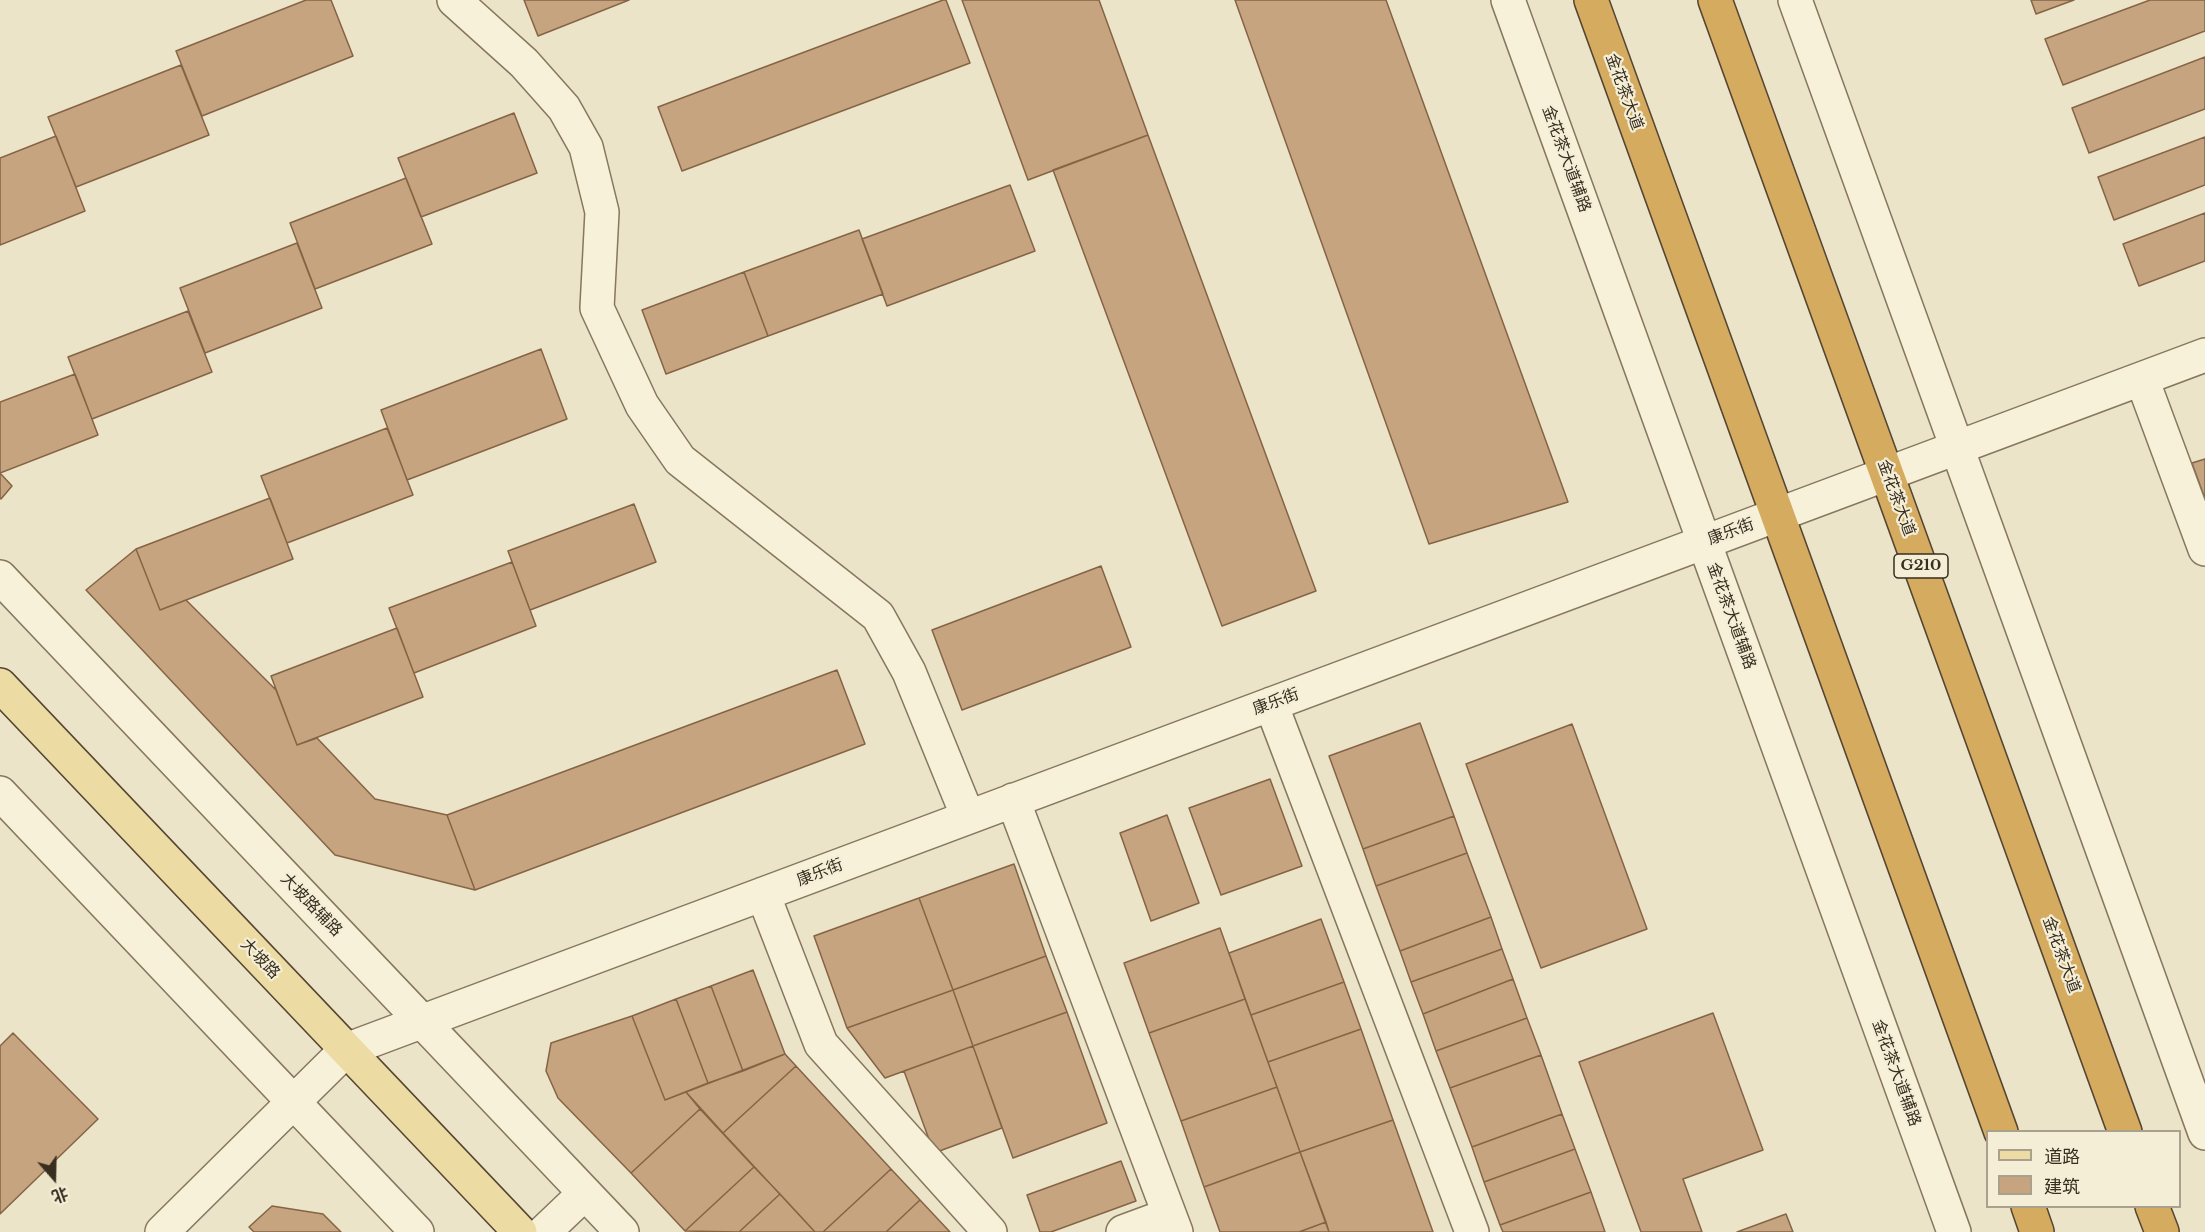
<!DOCTYPE html>
<html>
<head>
<meta charset="utf-8">
<style>
	body { margin:0 }
	#map { position:relative; width:2205px; height:1232px; overflow:hidden; background:#ece4c8; font-family:"Libre Baskerville","Noto Sans SC",serif }
	canvas { display:block }
	.legend { position:absolute; left:1986px; top:1130px; width:195px; height:78px; box-sizing:border-box; background:#f4eed7; border:2px solid #a9a18e; margin:0; padding:8px 10px; list-style:none; font-size:18px; color:#382e20 }
	.legend li { display:flex; align-items:center; gap:12px; height:30px }
	.legend b { width:30px; border:2px solid #a9a18e }
	.north { position:absolute; left:24px; top:1148px; width:60px; height:60px; -webkit-text-stroke:4px #f4eed7; paint-order:stroke; rotate:160deg; font-size:16px; font-weight:700; line-height:24px; text-align:center; color:#382e20 }
	.north::after { content:''; display:block; margin:auto; width:21px; height:27px; background:#382e20; clip-path:polygon(50% 0,100% 100%,50% 72%,0 100%) }
</style>
</head>
<body>
<div id="map">
<canvas width="2205" height="1232"></canvas>
<ul class="legend">
<li><b style="height:8px;background:#ecdba2"></b>道路</li>
<li><b style="height:16px;background:#c7a480"></b>建筑</li>
</ul>
<div class="north">北</div>
</div>
<script>
const ctx = document.querySelector('canvas').getContext('2d');
ctx.lineJoin = 'round';
function fill(path, color) { ctx.fillStyle = color; ctx.fill(path, 'evenodd'); }
const toPath = rows => new Path2D(rows.map(r => 'M' + r).join(''));
function stroke(path, color, width, dash) { ctx.strokeStyle = color; ctx.lineWidth = width; ctx.lineCap = dash ? 'butt' : 'round'; ctx.setLineDash(dash || []); ctx.stroke(path); }
function drawText(font, color, halo, rows, align = 'center') {
  ctx.font = font + ' "Libre Baskerville","Noto Sans SC",serif'; ctx.lineWidth = 4.5; ctx.setLineDash([]); ctx.textBaseline = 'middle'; ctx.strokeStyle = halo; ctx.fillStyle = color; for (const [text, x, y, turn = 0] of rows) {
    ctx.save(); ctx.translate(x, y); ctx.rotate((+turn || 0) * Math.PI / 180); ctx.textAlign = isNaN(turn) ? turn : align; if (halo) ctx.strokeText(text, 0, 0); ctx.fillText(text, 0, 0); ctx.restore();
  }
}
const building = toPath([
	[306,0,331,0,353,56,202,116,176,51,306,0],
	[524,0,629,0,538,36,524,0],
	[943,0,946,0,970,63,682,171,658,107,943,0],
	[962,0,1099,0,1148,135,1028,180,962,0],
	[1235,0,1386,0,1568,502,1429,544,1235,0],
	[2031,0,2074,0,2036,14,2031,0],
	[2150,0,2205,0,2205,31,2063,85,2045,39,2150,0],
	[2205,57,2205,109,2089,153,2072,108,2205,57],
	[181,65,209,135,76,187,48,117,181,65],
	[514,113,537,173,421,217,398,158,514,113],
	[1148,135,1316,591,1222,626,1053,170,1148,135],
	[56,136,85,211,0,245,0,158,56,136],
	[2205,137,2205,185,2114,220,2098,177,2205,137],
	[406,178,432,244,315,289,290,223,406,178],
	[1010,185,1035,251,887,306,862,239,1010,185],
	[2205,213,2205,261,2139,286,2123,244,2205,213],
	[859,230,883,294,768,336,744,272,859,230],
	[297,243,322,308,205,353,180,288,297,243],
	[744,272,768,336,666,374,642,310,744,272],
	[188,311,212,372,92,419,68,357,188,311],
	[541,349,567,419,407,480,381,410,541,349],
	[75,374,98,435,0,473,0,402,75,374],
	[387,428,413,495,287,543,261,476,387,428],
	[2205,459,2205,499,2192,463,2205,459],
	[0,473,12,486,1,499,0,498,0,473],
	[270,498,293,559,160,610,136,549,270,498],
	[634,504,656,562,530,610,508,551,634,504],
	[136,549,160,610,186,600,276,690,297,745,317,738,375,799,447,815,475,890,335,855,86,590,136,549],
	[512,562,536,626,414,673,389,608,512,562],
	[1101,566,1131,647,962,710,932,630,1101,566],
	[397,628,423,697,297,745,271,676,397,628],
	[837,670,865,744,475,890,447,815,837,670],
	[1420,723,1454,816,1363,849,1329,756,1420,723],
	[1572,724,1647,929,1541,968,1466,764,1572,724],
	[1270,779,1302,866,1221,895,1189,808,1270,779],
	[1167,815,1199,903,1151,921,1120,833,1167,815],
	[1454,816,1467,853,1376,886,1363,849,1454,816],
	[1467,853,1491,917,1400,951,1376,886,1467,853],
	[1014,864,1046,956,953,990,919,898,1014,864],
	[919,898,953,990,847,1028,814,936,919,898],
	[1491,917,1502,949,1411,982,1400,951,1491,917],
	[1321,919,1344,982,1251,1015,1229,953,1321,919],
	[1220,928,1245,999,1149,1033,1124,963,1220,928],
	[1502,949,1513,979,1423,1014,1411,982,1502,949],
	[1046,956,1067,1012,973,1046,953,990,1046,956],
	[753,970,785,1054,743,1071,711,986,753,970],
	[1513,979,1527,1018,1436,1051,1423,1014,1513,979],
	[1344,982,1361,1029,1268,1062,1251,1015,1344,982],
	[711,986,743,1071,708,1083,676,999,711,986],
	[953,990,973,1046,885,1078,847,1028,953,990],
	[676,999,708,1083,665,1100,632,1016,676,999],
	[1245,999,1277,1087,1181,1121,1149,1033,1245,999],
	[1067,1012,1107,1123,1013,1158,973,1046,1067,1012],
	[1713,1013,1763,1150,1683,1179,1702,1232,1641,1232,1579,1062,1713,1013],
	[632,1016,665,1100,686,1092,700,1109,631,1173,558,1098,546,1071,551,1043,632,1016],
	[1527,1018,1541,1055,1450,1088,1436,1051,1527,1018],
	[1361,1029,1393,1120,1300,1152,1268,1062,1361,1029],
	[13,1033,98,1119,0,1214,0,1046,13,1033],
	[973,1046,1002,1128,934,1153,904,1071,973,1046],
	[785,1054,796,1066,723,1133,686,1092,785,1054],
	[1541,1055,1562,1114,1472,1147,1450,1088,1541,1055],
	[796,1066,891,1169,823,1232,815,1232,723,1133,796,1066],
	[1277,1087,1300,1152,1204,1187,1181,1121,1277,1087],
	[700,1109,754,1167,685,1231,631,1173,700,1109],
	[1562,1114,1575,1149,1484,1182,1472,1147,1562,1114],
	[1393,1120,1433,1232,1329,1232,1300,1152,1393,1120],
	[1575,1149,1591,1192,1500,1225,1484,1182,1575,1149],
	[1300,1152,1326,1222,1299,1232,1220,1232,1204,1187,1300,1152],
	[1121,1161,1136,1201,1051,1232,1040,1232,1027,1195,1121,1161],
	[754,1167,780,1194,739,1232,685,1231,754,1167],
	[891,1169,920,1200,886,1232,823,1232,891,1169],
	[1591,1192,1605,1232,1503,1232,1500,1225,1591,1192],
	[780,1194,815,1232,739,1232,780,1194],
	[920,1200,950,1232,886,1232,920,1200],
	[272,1206,323,1214,341,1232,254,1232,249,1227,272,1206],
	[1786,1214,1793,1232,1737,1232,1786,1214],
	[1326,1222,1329,1232,1299,1232,1326,1222]
]);
const minor = toPath([
	[454,0,524,63,564,108,586,147,602,212,597,308,642,405,680,460,878,616,909,672,968,817],
	[1508,0,1954,1232],
	[1795,0,2205,1133],
	[2142,379,2205,549],
	[0,577,622,1232],
	[1271,704,1472,1232],
	[0,793,417,1232],
	[1013,800,1176,1232],
	[763,894,821,1044,990,1232],
	[162,1232,346,1050,2205,355],
	[544,1232,585,1193],
	[1123,1232,1169,1215]
]);
const major = toPath([
	[0,685,520,1232]
]);
const highway = toPath([
	[1591,0,2001,1132],
	[1715,0,2125,1132],
	[2028,1206,2037,1232],
	[2152,1206,2162,1232]
]);
const shields = [
	[1921,566,54]
];
const shieldNames = [
	["G210",1921,566]
];
const streetNames = [
	["金花茶大道",1624,92,70],
	["金花茶大道辅路",1566,159,70],
	["金花茶大道",1896,498,70],
	["康乐街",1731,532,-20],
	["金花茶大道辅路",1731,616,70],
	["康乐街",1276,702,-20],
	["康乐街",820,873,-21],
	["大坡路辅路",311,905,46],
	["金花茶大道",2061,955,70],
	["大坡路",260,959,46],
	["金花茶大道辅路",1896,1073,70]
];
fill(building, '#c7a480');
stroke(building, '#846445', 1.5);
stroke(minor, '#86775e', 36);
stroke(major, '#554532', 36);
stroke(highway, '#554532', 36);
stroke(minor, '#f7f1da', 33);
stroke(major, '#ecdba2', 33);
stroke(highway, '#d4ab5f', 33);
for (const [x, y, w] of shields) { const box = new Path2D(); box.roundRect(x - w / 2, y - 12, w, 24, 4.5); ctx.fillStyle = '#f4eed7'; ctx.fill(box); stroke(box, '#382e20', 1.5); }
drawText('bold 15px', '#382e20', null, shieldNames);
drawText('16px', '#382e20', '#f4eed7', streetNames);
</script>
</body>
</html>
